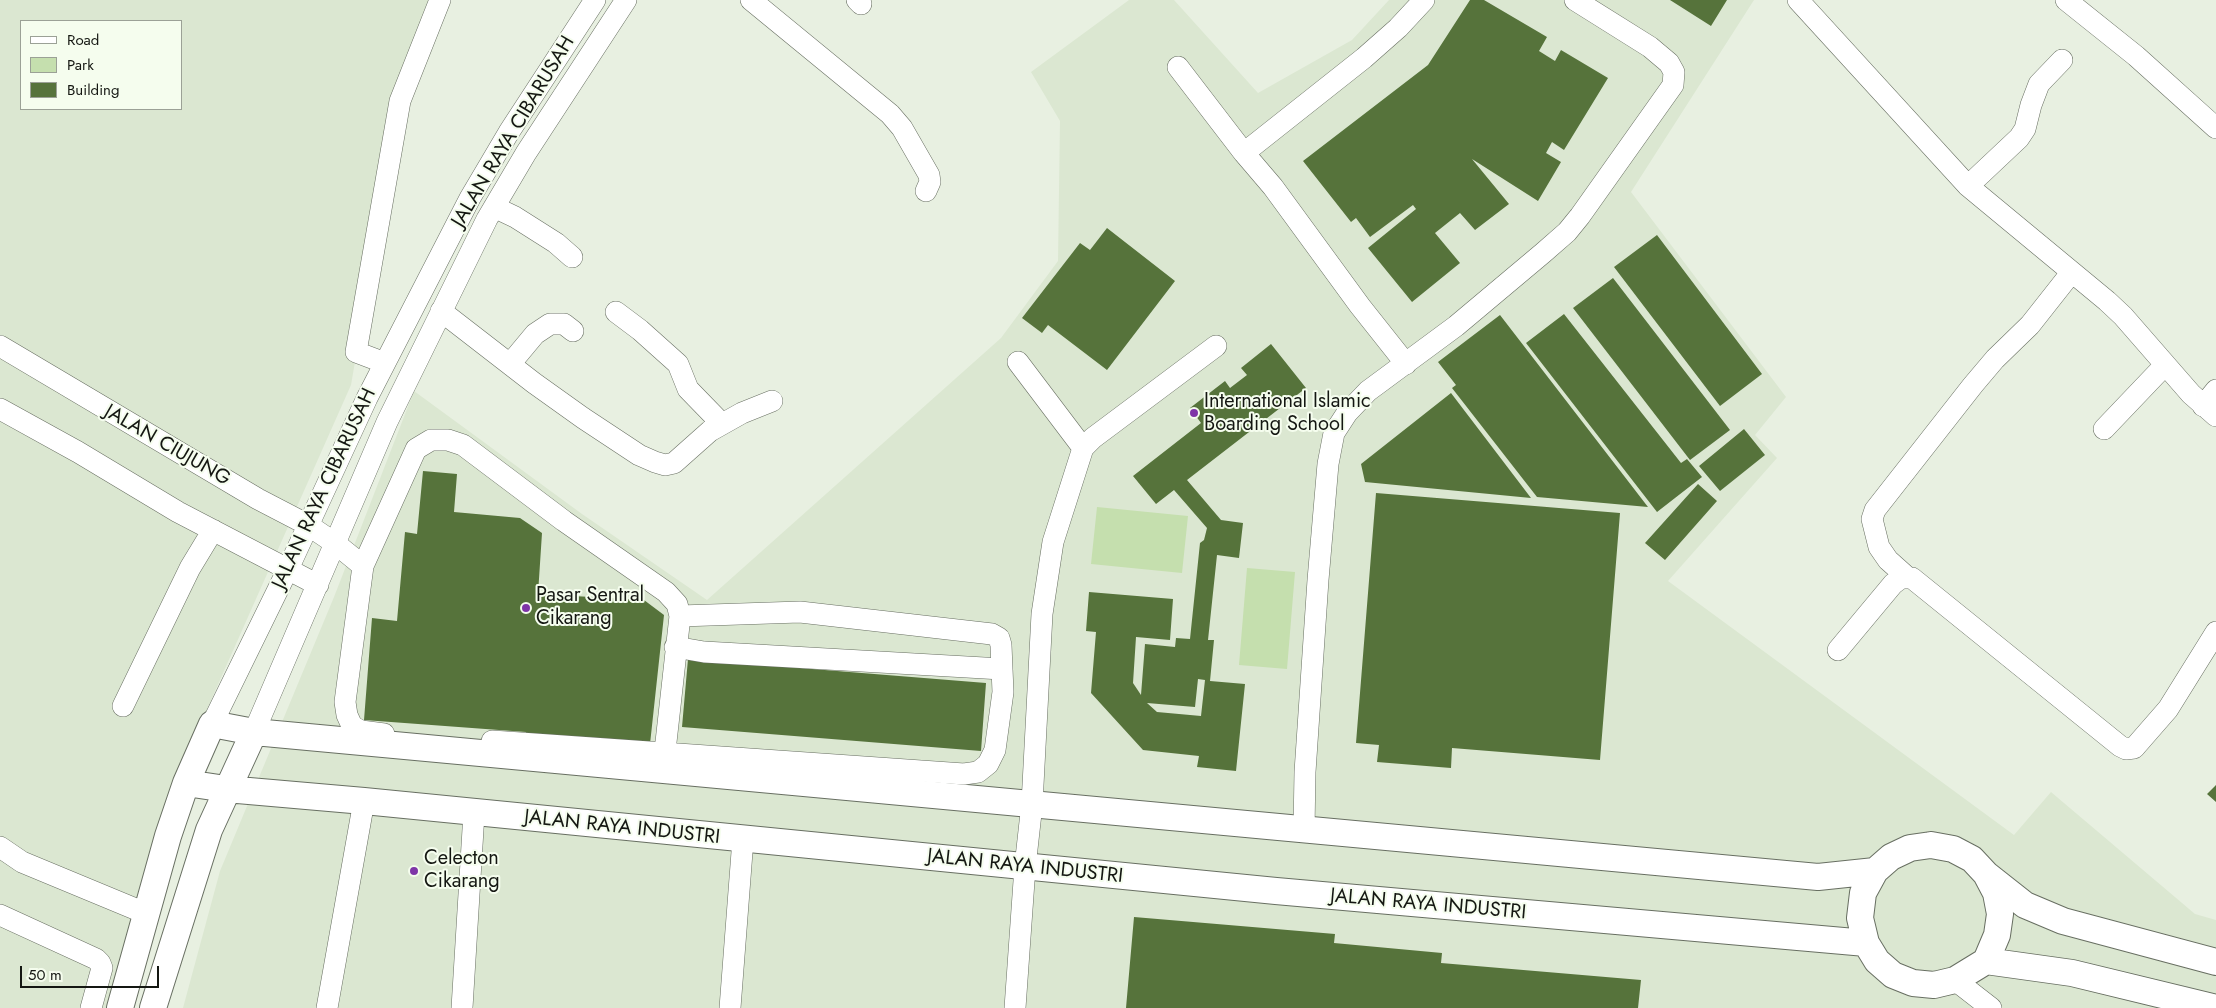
<!DOCTYPE html>
<html>
<head>
<meta charset="utf-8">
<style>
	body { margin:0 }
	#map { position:relative; width:2216px; height:1008px; overflow:hidden; background:#e8f0e1; font-family:Jost,sans-serif }
	canvas { display:block }
	.legend { position:absolute; left:20px; top:20px; width:162px; height:90px; box-sizing:border-box; background:#f5fdee; border:1px solid #9ba196; margin:0; padding:6px 9px; list-style:none; font-size:15px; color:#141712 }
	.legend li { display:flex; align-items:center; gap:10px; height:25px }
	.legend b { width:25px; border:1px solid #9ba196 }
	.scale { position:absolute; left:20px; top:966px; width:139px; height:22px; box-sizing:border-box; border:2px solid #141712; border-top:0; padding-left:6px; font-size:15px; line-height:18px; white-space:nowrap; color:#141712; -webkit-text-stroke:4px #f5fdee; paint-order:stroke }
</style>
</head>
<body>
<div id="map">
<canvas width="2216" height="1008"></canvas>
<ul class="legend">
<li><b style="height:6px;background:#fff"></b>Road</li>
<li><b style="height:14px;background:#c5dfae"></b>Park</li>
<li><b style="height:14px;background:#56733b"></b>Building</li>
</ul>
<div class="scale">50 m</div>
</div>
<script>
const ctx = document.querySelector('canvas').getContext('2d');
ctx.lineJoin = 'round';
function fill(path, color) { ctx.fillStyle = color; ctx.fill(path, 'evenodd'); }
const toPath = rows => new Path2D(rows.map(r => 'M' + r).join(''));
function stroke(path, color, width, dash) { ctx.strokeStyle = color; ctx.lineWidth = width; ctx.lineCap = dash ? 'butt' : 'round'; ctx.setLineDash(dash || []); ctx.stroke(path); }
function drawText(font, color, halo, rows, align = 'center') {
  ctx.font = font + ' Jost,sans-serif'; ctx.lineWidth = 4; ctx.setLineDash([]); ctx.textBaseline = 'middle'; ctx.strokeStyle = halo; ctx.fillStyle = color; for (const [text, x, y, turn = 0] of rows) {
    ctx.save(); ctx.translate(x, y); ctx.rotate((+turn || 0) * Math.PI / 180); ctx.textAlign = isNaN(turn) ? turn : align; if (halo) ctx.strokeText(text, 0, 0); ctx.fillText(text, 0, 0); ctx.restore();
  }
}
const built = toPath([
	[0,0,440,0,400,101,351,385,168,797,108,1008,0,1008],
	[21,21,181,21,181,109,21,109],
	[1129,0,1174,0,1258,93,1352,40,1389,0,1754,0,1631,192,1786,397,1755,435,1777,458,1668,581,2014,835,2051,792,2195,914,2216,920,2216,1008,183,1008,220,871,334,597,414,391,582,514,707,600,1001,338,1058,261,1060,121,1031,72]
]);
const green = toPath([
	[1097,507,1188,516,1182,573,1091,564],
	[1247,568,1295,572,1287,669,1239,665]
]);
const building = toPath([
	[1470,0,1484,0,1547,37,1539,51,1555,61,1561,50,1608,78,1564,150,1552,142,1546,153,1561,162,1538,201,1472,159,1509,204,1475,230,1460,213,1435,233,1460,263,1412,302,1368,248,1416,209,1413,205,1370,237,1356,218,1351,222,1303,161,1428,65],
	[1670,0,1727,0,1711,26],
	[1107,228,1175,281,1107,370,1048,325,1042,333,1022,318,1080,243,1090,250],
	[1657,235,1762,374,1720,406,1614,267],
	[1613,278,1730,430,1690,460,1573,308],
	[1564,314,1681,463,1687,459,1702,477,1657,512,1526,343],
	[1500,315,1648,507,1537,497,1452,388,1456,385,1438,362],
	[1271,344,1306,388,1187,480,1221,520,1243,523,1239,558,1217,555,1208,640,1214,640,1210,681,1245,684,1236,771,1197,767,1199,756,1143,750,1091,693,1096,632,1086,631,1089,592,1173,599,1170,640,1136,637,1133,683,1141,695,1145,644,1175,647,1176,638,1190,639,1200,543,1204,540,1207,528,1174,490,1156,504,1133,476,1201,423,1190,408,1225,381,1230,388,1247,375,1241,368],
	[1198,679,1205,680,1201,716,1157,712,1147,703,1195,707],
	[1451,393,1531,498,1365,482,1361,464],
	[1744,429,1765,455,1720,491,1699,466],
	[423,471,457,474,454,512,520,518,542,533,538,594,644,600,664,615,650,744,525,741,526,732,364,720,372,618,397,621,405,532,417,534],
	[1698,484,1717,501,1665,560,1645,543],
	[1376,493,1620,513,1600,760,1452,748,1451,768,1377,762,1379,745,1356,743],
	[688,659,986,683,981,751,682,727],
	[2216,785,2216,802,2207,794],
	[1134,917,1335,934,1334,943,1442,953,1441,963,1641,980,1638,1008,1126,1008]
]);
const minor = toPath([
	[751,0,890,114,902,128,929,175,930,182,926,191],
	[857,0,861,4],
	[1798,0,1968,186,2107,301,2123,316,2191,394,2216,416],
	[2066,0,2136,56,2216,128],
	[1178,67,1244,153],
	[1968,186,2019,138,2025,129,2031,105,2039,84,2062,60],
	[494,207,515,217,556,243,572,257],
	[441,311,534,383,583,418,639,455,655,462,665,465,674,463,710,431,742,413,772,401],
	[616,312,640,330,678,364,688,389,722,424],
	[0,346,258,499,308,525,336,544,363,566],
	[1018,362,1083,448],
	[385,363,356,352,400,101,440,0],
	[510,364,535,334,550,324,564,324,573,331],
	[1406,364,1360,306,1273,187,1244,153,1364,58,1398,28,1424,0],
	[2203,406,2216,390],
	[0,409,78,452,178,512,318,585],
	[2104,429,2165,365],
	[1907,577,1888,560,1879,547,1872,519,1875,510,1973,385,1995,359,2030,325,2071,273],
	[680,616,800,612,992,634,999,638,1001,645,1002,669],
	[1838,650,1893,584,1901,578,1912,578,2120,746,2126,749,2134,748,2168,709,2216,632],
	[123,706,190,568,213,530],
	[212,724,288,569,367,398,470,198,509,132,595,0],
	[254,732,387,422,487,219,526,153,626,0],
	[384,734,361,731,352,726,347,715,345,702,363,566,416,449,431,440,448,440,463,445,564,521,666,592,677,604,680,616,663,769],
	[492,741,964,774,978,772,988,764,995,750,1003,692,1002,669,704,652,675,647],
	[1304,829,1305,772,1318,580,1328,464,1334,433,1347,413,1368,391,1456,326,1543,253,1567,232,1580,216,1673,85,1674,72,1669,63,1650,47,1575,0],
	[0,847,22,862,145,913],
	[0,915,96,959,100,963,102,968,91,1008],
	[1955,980,1991,1008],
	[327,1008,364,801],
	[462,1008,474,813],
	[730,1008,743,839],
	[1015,1008,1025,867,1032,804,1042,614,1053,542,1083,448,1093,438,1216,346]
]);
const major = toPath([
	[186,783,226,789,364,801,1276,891,1866,943],
	[1931,845,1953,849,1972,859,1986,874,1996,893,2000,914,1997,935,1986,961,1955,980,1934,985,1913,983,1893,975,1877,961,1866,943,1860,918,1863,893,1875,871,1891,857,1910,848,1931,845],
	[1987,875,2025,905,2063,921,2216,962],
	[1986,961,2072,973,2216,1008],
	[120,1008,168,836,186,783,212,724,254,732,1818,877,1875,871],
	[153,1008,209,830,254,732]
]);
const markers = [
	[1194,413,5,"#7e35a7"],
	[526,608,5,"#7e35a7"],
	[414,871,5,"#7e35a7"]
];
const streetNames = [
	["JALAN RAYA CIBARUSAH",514,132,-59],
	["JALAN CIUJUNG",167,446,30],
	["JALAN RAYA CIBARUSAH",325,489,-65],
	["JALAN RAYA INDUSTRI",622,828,6],
	["JALAN RAYA INDUSTRI",1025,867,6],
	["JALAN RAYA INDUSTRI",1428,905,5]
];
const poiNames = [
	["International Islamic",1204,402],
	["Boarding School",1204,425],
	["Pasar Sentral",536,596],
	["Cikarang",536,619],
	["Celecton",424,859],
	["Cikarang",424,882]
];
fill(built, '#dbe7d1');
fill(green, '#c5dfae');
fill(building, '#56733b');
stroke(minor, '#686f62', 22);
stroke(major, '#686f62', 28);
stroke(minor, '#fff', 21);
stroke(major, '#fff', 26);
for (const [x, y, r, color] of markers) { const dot = new Path2D(); dot.arc(x, y, r, 0, 2 * Math.PI); ctx.fillStyle = color; ctx.fill(dot); stroke(dot, '#f5fdee', 2); }
drawText('20px', '#141712', '#f5fdee', streetNames);
drawText('20px', '#141712', '#f5fdee', poiNames, 'left');
</script>
</body>
</html>
